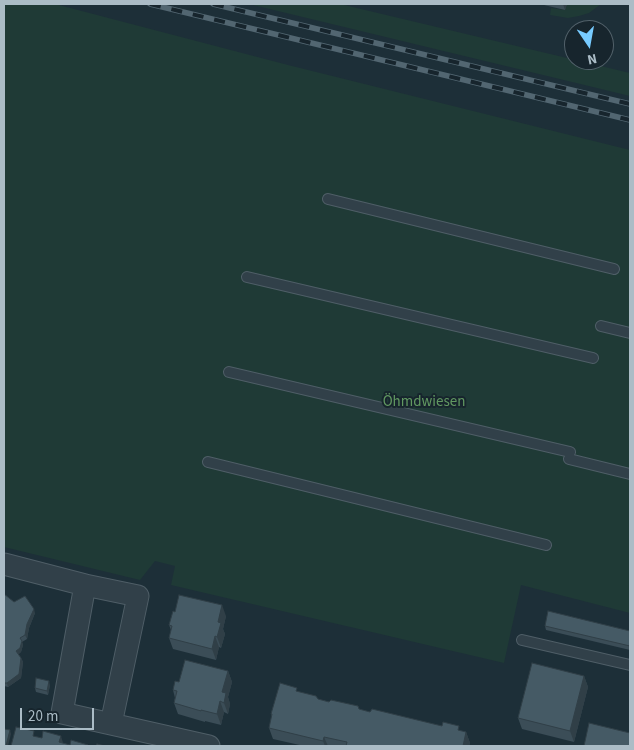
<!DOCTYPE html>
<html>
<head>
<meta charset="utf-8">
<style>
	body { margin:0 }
	#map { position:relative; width:634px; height:750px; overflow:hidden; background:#1d2f38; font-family:"Source Sans 3",sans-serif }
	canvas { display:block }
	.frame { position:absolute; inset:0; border:5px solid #abbcc6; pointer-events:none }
	.north { position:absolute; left:564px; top:20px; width:50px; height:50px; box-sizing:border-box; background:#17252d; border:1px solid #52616a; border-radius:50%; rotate:168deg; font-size:14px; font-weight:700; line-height:20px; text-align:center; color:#abbcc6 }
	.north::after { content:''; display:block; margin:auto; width:18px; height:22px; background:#77cbff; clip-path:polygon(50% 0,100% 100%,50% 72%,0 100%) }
	.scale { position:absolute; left:20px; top:708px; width:74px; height:22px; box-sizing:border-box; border:2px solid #abbcc6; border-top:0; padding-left:6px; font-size:15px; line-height:18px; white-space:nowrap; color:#abbcc6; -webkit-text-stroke:4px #17252d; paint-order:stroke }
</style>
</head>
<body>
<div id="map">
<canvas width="634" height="750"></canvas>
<div class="frame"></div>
<div class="north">N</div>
<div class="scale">20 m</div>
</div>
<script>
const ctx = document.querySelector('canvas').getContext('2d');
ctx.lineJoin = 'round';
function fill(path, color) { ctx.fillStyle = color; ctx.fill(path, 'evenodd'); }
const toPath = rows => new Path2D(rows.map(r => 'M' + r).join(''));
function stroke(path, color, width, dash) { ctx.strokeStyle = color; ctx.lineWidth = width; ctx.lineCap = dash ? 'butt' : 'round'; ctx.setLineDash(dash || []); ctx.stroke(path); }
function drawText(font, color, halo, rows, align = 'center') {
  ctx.font = font + ' "Source Sans 3",sans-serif'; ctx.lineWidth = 4; ctx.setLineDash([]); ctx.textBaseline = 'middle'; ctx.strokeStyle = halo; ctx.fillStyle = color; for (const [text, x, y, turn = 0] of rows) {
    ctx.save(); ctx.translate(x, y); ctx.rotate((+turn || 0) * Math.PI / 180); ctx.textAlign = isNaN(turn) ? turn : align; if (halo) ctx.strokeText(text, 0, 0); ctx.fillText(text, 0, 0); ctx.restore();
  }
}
const green = toPath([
	[4,4,55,4,288,65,630,150,630,613,521,585,504,663,171,585,175,566,155,561,140,580,4,547],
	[249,4,340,4,630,73,630,96],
	[567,4,601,4,589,13,579,16,568,18,550,15,551,8,565,10]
]);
const service = toPath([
	[328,199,614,269],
	[247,277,593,358],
	[601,326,630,333],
	[229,372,570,452],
	[569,459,630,474],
	[208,462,546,545],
	[522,640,630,665]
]);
const minor = toPath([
	[4,564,85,585,62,713,209,746],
	[85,585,138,596,111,724]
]);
const rail = toPath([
	[150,4,630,120],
	[213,4,630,104]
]);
const wall = toPath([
	[543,4,567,4,565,10,544,5],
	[4,594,14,602,35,613,29,628,27,639,22,642,23,645,21,652,18,654,21,658,23,662,21,678,8,687,4,686],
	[226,616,223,629,225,634,221,648,219,647,216,660,173,649,169,638,171,630,169,625],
	[545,626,630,631,630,650,546,630],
	[228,671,232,682,228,697,230,704,228,714,224,712,221,725,205,721,205,722,178,714,174,703,175,698,173,690,179,682],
	[584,676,588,687,574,742,522,729,518,718],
	[50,685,48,695,36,692,35,688],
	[298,692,318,699,370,712,466,732,470,743,469,746,304,746,273,739,269,728,272,717,271,714]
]);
const shadedWall = toPath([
	[563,4,567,4,565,10],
	[222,605,226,616,223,629,225,634,221,648,217,637,218,622],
	[34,609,35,613,29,628,27,639,25,635,27,624],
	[215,636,219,647,216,660,212,649],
	[22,641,23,645,21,652,18,655,16,651],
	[21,658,23,662,21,678,8,687,7,683],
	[228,671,232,682,228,697,230,704,228,714,224,703,222,692],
	[584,676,588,687,574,742,570,731],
	[49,681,50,685,48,695,47,691],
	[220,701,224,712,221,725,217,714],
	[10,730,11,734,8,746,6,746],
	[466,732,470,743,469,746,463,746],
	[61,736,64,746,59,742],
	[324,737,328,746,325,746,323,741]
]);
const building = toPath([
	[4,594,14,602,25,596,34,609,27,624,25,635,20,638,22,641,20,648,16,651,21,658,19,674,7,683,4,683,4,594],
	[179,595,222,605,218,622,221,623,217,637,215,636,212,649,169,638,172,626,169,625,173,611,175,612,179,595],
	[548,611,630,631,630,646,545,626,548,611],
	[185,660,228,671,222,692,226,693,224,703,220,701,217,714,201,710,201,711,174,703,177,691,173,690,175,681,179,682,185,660],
	[532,663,584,676,570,731,518,718,532,663],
	[36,678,49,681,47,691,35,688,36,678],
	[280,683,297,688,296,691,316,696,318,699,329,702,331,700,358,706,359,709,370,712,372,709,442,726,443,722,459,726,458,730,466,732,463,746,346,746,347,742,324,737,323,741,269,728,272,714,271,714,280,683],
	[589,723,630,733,630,746,584,746,589,723],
	[16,727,34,731,33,736,42,738,43,731,61,736,59,742,70,745,71,740,88,745,88,746,11,746,16,727],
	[4,729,10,730,6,746,4,746,4,729],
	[97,744,105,746,96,746,97,744]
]);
const parkNames = [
	["Öhmdwiesen",424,403]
];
fill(green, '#1f3a36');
stroke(service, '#4f5e67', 12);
stroke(minor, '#4f5e67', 23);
stroke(service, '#314049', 10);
stroke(minor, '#314049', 21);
stroke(rail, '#526671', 5.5);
stroke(rail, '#17252d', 4, [11]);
fill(wall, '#3b4d57');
fill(shadedWall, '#303f47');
fill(building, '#455a65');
stroke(building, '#303f47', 1);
drawText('15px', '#619861', '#17252d', parkNames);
</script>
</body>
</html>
